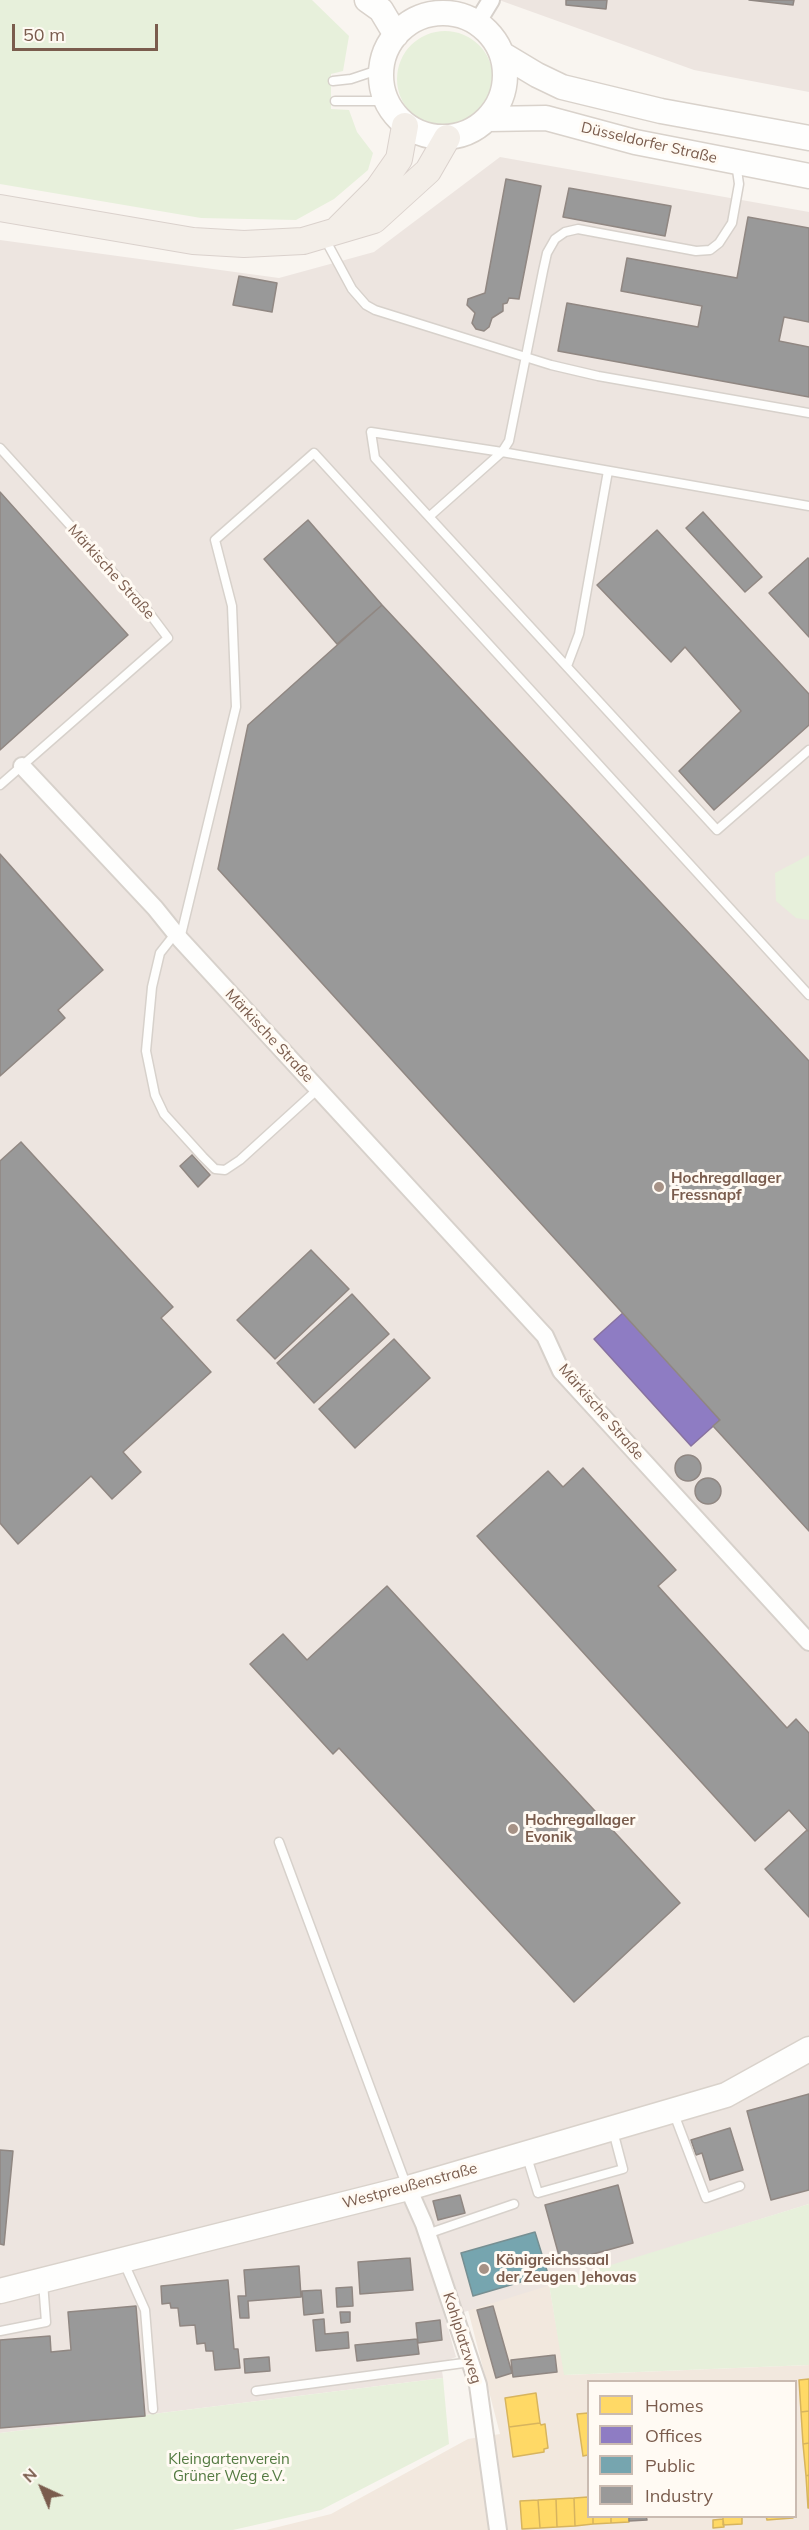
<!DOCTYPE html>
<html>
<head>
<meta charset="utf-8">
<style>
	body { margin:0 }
	#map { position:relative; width:809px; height:2530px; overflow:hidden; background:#f9f5f0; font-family:Mulish,sans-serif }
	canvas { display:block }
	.legend { position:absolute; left:587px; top:2380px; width:210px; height:138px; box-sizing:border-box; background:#fffaf3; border:2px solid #cabbb1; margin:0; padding:8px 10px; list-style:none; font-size:18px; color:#7a5c4d }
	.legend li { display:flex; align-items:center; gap:12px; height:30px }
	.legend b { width:30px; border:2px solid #cabbb1 }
	.north { position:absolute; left:12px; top:2458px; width:60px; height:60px; -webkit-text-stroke:4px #fffaf3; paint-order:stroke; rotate:316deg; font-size:16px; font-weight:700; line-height:24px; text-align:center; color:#7a5c4d }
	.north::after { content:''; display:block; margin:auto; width:21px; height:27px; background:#7a5c4d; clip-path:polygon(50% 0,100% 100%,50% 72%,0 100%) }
	.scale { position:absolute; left:12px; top:24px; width:146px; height:27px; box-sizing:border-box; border:3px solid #7a5c4d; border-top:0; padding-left:8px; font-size:18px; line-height:21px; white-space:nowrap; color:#7a5c4d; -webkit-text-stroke:4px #fffaf3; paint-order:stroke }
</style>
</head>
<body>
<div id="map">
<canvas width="809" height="2530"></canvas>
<ul class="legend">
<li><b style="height:16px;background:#ffd966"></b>Homes</li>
<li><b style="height:16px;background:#8e7cc3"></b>Offices</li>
<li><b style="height:16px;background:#76a5af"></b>Public</li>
<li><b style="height:16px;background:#999"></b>Industry</li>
</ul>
<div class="north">N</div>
<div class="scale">50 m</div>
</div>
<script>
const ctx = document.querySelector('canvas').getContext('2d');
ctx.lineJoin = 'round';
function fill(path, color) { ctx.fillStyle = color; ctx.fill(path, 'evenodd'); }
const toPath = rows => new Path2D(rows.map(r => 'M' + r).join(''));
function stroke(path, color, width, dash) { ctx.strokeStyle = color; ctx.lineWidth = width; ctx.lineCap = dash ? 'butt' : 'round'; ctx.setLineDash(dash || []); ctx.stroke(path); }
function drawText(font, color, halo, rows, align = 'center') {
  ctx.font = font + ' Mulish,sans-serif'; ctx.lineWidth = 6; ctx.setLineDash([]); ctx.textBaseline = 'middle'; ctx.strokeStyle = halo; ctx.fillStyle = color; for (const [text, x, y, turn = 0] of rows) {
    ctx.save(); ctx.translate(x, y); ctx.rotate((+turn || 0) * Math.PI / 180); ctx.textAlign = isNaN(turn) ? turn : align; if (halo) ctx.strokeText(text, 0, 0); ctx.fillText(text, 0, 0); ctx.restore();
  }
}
const residential = toPath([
	[549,2284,565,2375,809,2365,809,2530,266,2530,331,2514,468,2439,500,2434,468,2310],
	[588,2382,796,2382,796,2516,588,2516]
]);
const industrial = toPath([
	[499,0,809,0,809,92,694,70],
	[500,157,809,212,809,2204,445,2318,456,2357,441,2363,443,2378,0,2433,0,240,279,278,374,252]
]);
const green = toPath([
	[0,0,312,0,349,36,343,71,331,74,331,109,349,110,357,132,373,153,368,170,334,199,296,220,201,218,0,184],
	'397 79a48 48 0 1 1 96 0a48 48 0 1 1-96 0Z',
	[809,855,809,920,796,918,776,901,775,873],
	[809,2204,809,2365,564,2375,549,2284],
	[443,2378,449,2444,321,2510,233,2530,0,2530,0,2433]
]);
const homes = toPath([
	[809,2379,809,2411,801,2412,799,2380,809,2379],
	[536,2393,540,2423,509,2427,505,2398,536,2393],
	[809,2411,809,2443,803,2444,801,2412,809,2411],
	[588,2413,588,2455,583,2456,577,2414,588,2413],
	[540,2423,541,2425,545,2424,548,2448,544,2449,544,2452,513,2457,509,2427,540,2423],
	[809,2443,809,2475,806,2476,803,2444,809,2443],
	[809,2475,809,2508,808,2508,806,2476,809,2475],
	[588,2497,588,2516,593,2516,593,2524,575,2526,574,2498,588,2497],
	[574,2498,575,2526,557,2527,556,2499,574,2498],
	[556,2499,557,2527,540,2528,538,2500,556,2499],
	[538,2500,540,2528,522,2529,520,2501,538,2500],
	[593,2516,611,2516,611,2523,593,2524,593,2516],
	[611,2516,629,2516,629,2522,611,2523,611,2516],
	[723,2516,742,2516,742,2524,723,2525,723,2516],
	[766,2516,793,2516,793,2518,767,2520,766,2516],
	[723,2519,724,2527,713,2528,713,2520,723,2519]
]);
const offices = toPath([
	[624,1312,720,1420,691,1446,594,1339,624,1312]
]);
const public = toPath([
	[535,2232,548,2274,473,2296,461,2253,535,2232]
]);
const industry = toPath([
	[566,0,607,0,606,9,566,5,566,0],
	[749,0,794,0,793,5,749,0],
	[506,179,541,186,519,299,509,298,507,303,503,304,503,311,492,318,489,327,484,331,476,329,472,323,475,313,467,305,468,299,485,293,506,179],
	[569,188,671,206,665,236,563,217,569,188],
	[748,217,809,228,809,322,784,317,779,341,809,347,809,397,558,351,567,303,698,327,702,306,621,291,627,258,737,278,748,217],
	[239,276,277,283,272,312,233,305,239,276],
	[0,492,128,635,0,750,0,492],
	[703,512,762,577,745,592,686,528,703,512],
	[308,520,382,605,337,644,264,559,308,520],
	[657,530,809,694,809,725,714,810,679,771,741,711,685,647,671,662,597,585,657,530],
	[808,558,809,559,809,637,769,593,808,558],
	[382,605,809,1061,809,1531,713,1426,720,1420,218,869,248,725,382,605],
	[0,854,103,970,58,1010,65,1018,0,1076,0,854],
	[21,1142,173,1307,161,1318,211,1372,123,1452,141,1472,112,1499,91,1476,18,1544,0,1523,0,1161,21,1142],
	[192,1155,210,1175,198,1187,180,1166,192,1155],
	[311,1250,349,1289,275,1359,237,1320,311,1250],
	[352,1294,389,1334,314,1403,277,1363,352,1294],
	[394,1339,430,1378,355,1448,319,1409,394,1339],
	'675 1468a13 13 0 1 1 26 0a13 13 0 1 1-26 0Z',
	[583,1468,676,1570,658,1586,787,1728,796,1719,809,1733,809,1832,789,1810,755,1841,477,1536,548,1471,563,1487,583,1468],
	'695 1491a13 13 0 1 1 26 0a13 13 0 1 1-26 0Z',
	[387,1586,680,1903,574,2002,339,1748,333,1754,250,1664,283,1634,307,1660,387,1586],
	[807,1830,809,1832,809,1917,765,1869,807,1830],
	[809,2094,809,2190,771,2200,747,2111,809,2094],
	[730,2128,743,2170,710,2180,702,2153,696,2155,691,2140,730,2128],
	[0,2150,13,2151,4,2245,0,2244,0,2150],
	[618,2185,633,2243,561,2263,545,2205,618,2185],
	[460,2195,465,2213,438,2220,433,2201,460,2195],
	[410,2258,413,2290,360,2294,358,2262,410,2258],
	[299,2266,301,2297,248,2301,249,2318,240,2318,238,2296,246,2296,244,2270,299,2266],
	[228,2280,234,2349,238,2349,240,2368,215,2370,213,2351,206,2351,205,2343,197,2344,195,2325,180,2326,178,2308,171,2308,170,2303,162,2304,161,2286,228,2280],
	[352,2287,353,2306,337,2307,336,2288,352,2287],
	[321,2290,323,2313,304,2315,302,2291,321,2290],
	[136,2306,145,2416,0,2428,0,2340,50,2336,51,2352,71,2350,68,2312,136,2306],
	[493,2306,512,2373,496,2378,477,2310,493,2306],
	[340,2312,350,2312,350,2322,341,2323,340,2312],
	[324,2319,325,2334,348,2332,349,2348,316,2351,313,2320,324,2319],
	[440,2320,442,2340,418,2343,416,2323,440,2320],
	[417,2339,419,2354,357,2361,355,2345,417,2339],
	[555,2355,557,2372,513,2377,511,2360,555,2355],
	[269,2357,270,2371,245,2373,244,2359,269,2357],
	[629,2516,646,2516,647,2520,629,2521,629,2516]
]);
const lane = toPath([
	[333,81,351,79,381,69],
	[335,101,386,101],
	[325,239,352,289,366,305,375,310,551,365,598,376,809,413],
	[0,448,147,610,168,638,0,785],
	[809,506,502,452,371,432,375,458,717,830,809,750],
	[430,516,502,452,509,441,543,271,547,253,555,239,565,232,578,229,696,251,710,250,719,243,732,223,739,184,736,163],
	[567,666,579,634,608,471],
	[175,934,160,953,152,987,146,1051,155,1095,164,1114,203,1157,215,1169,225,1170,240,1160,318,1089],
	[180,939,236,707,232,606,215,540,314,453,809,995],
	[279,1842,407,2187],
	[674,2114,706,2198,740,2186],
	[527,2157,538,2193,623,2169,613,2131],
	[427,2234,514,2204],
	[124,2263,145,2310,153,2409],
	[0,2331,46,2322,43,2282],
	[256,2391,471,2362]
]);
const street = toPath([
	[477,23,491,0],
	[22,766,155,908,180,939,545,1336,561,1371,809,1642],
	[408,2188,424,2224,478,2385,498,2530]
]);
const secondary = toPath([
	[367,0,381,10,396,35],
	'381 75a62 62 0 1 1 124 0a62 62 0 1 1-124 0Z',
	[502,54,537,75,562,87,661,111,809,138],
	[488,119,546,118,635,142,809,176],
	[0,2291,408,2188,726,2095,809,2049]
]);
const primary = toPath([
	[0,208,193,241,244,244,303,241,374,220,428,171,447,138],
	[339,228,378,189,399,159,405,126]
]);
const markers = [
	[659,1187,6,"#a69286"],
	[513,1829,6,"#a69286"],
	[484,2269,6,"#a69286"]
];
const streetNames = [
	["Düsseldorfer Straße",649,143,13],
	["Märkische Straße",111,572,48],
	["Märkische Straße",269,1036,47],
	["Märkische Straße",601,1412,49],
	["Westpreußenstraße",410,2186,-15],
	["Kohlplatzweg",462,2338,72]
];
const poiNames = [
	["Hochregallager",671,1178],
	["Fressnapf",671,1195],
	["Hochregallager",525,1820],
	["Evonik",525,1837],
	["Königreichssaal",496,2260],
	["der Zeugen Jehovas",496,2277]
];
const parkNames = [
	["Kleingartenverein",229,2459],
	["Grüner Weg e.V.",229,2476]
];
fill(residential, '#f2e8de');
fill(industrial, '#ede5e0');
fill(green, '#e7f0db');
fill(homes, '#ffd966');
stroke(homes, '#d7b45e', 1.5);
fill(offices, '#8e7cc3');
stroke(offices, '#8872a0', 1.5);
fill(public, '#76a5af');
stroke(public, '#778f92', 1.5);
fill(industry, '#999');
stroke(industry, '#908782', 1.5);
stroke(lane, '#d7d1cb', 11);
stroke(street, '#d7d1cb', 20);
stroke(secondary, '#d9d2cb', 27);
stroke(primary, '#dad1cc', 28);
stroke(lane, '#fefefd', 8);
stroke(street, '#fefefd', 16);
stroke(secondary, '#fefefd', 24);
stroke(primary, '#f3eee8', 26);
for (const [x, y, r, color] of markers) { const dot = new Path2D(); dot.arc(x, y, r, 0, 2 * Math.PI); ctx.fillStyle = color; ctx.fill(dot); stroke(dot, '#fffaf3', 2); }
drawText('15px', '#7a5c4d', '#fffaf3', streetNames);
drawText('bold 15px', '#7a5c4d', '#fffaf3', poiNames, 'left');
drawText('15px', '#537a41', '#fffaf3', parkNames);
</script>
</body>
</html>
